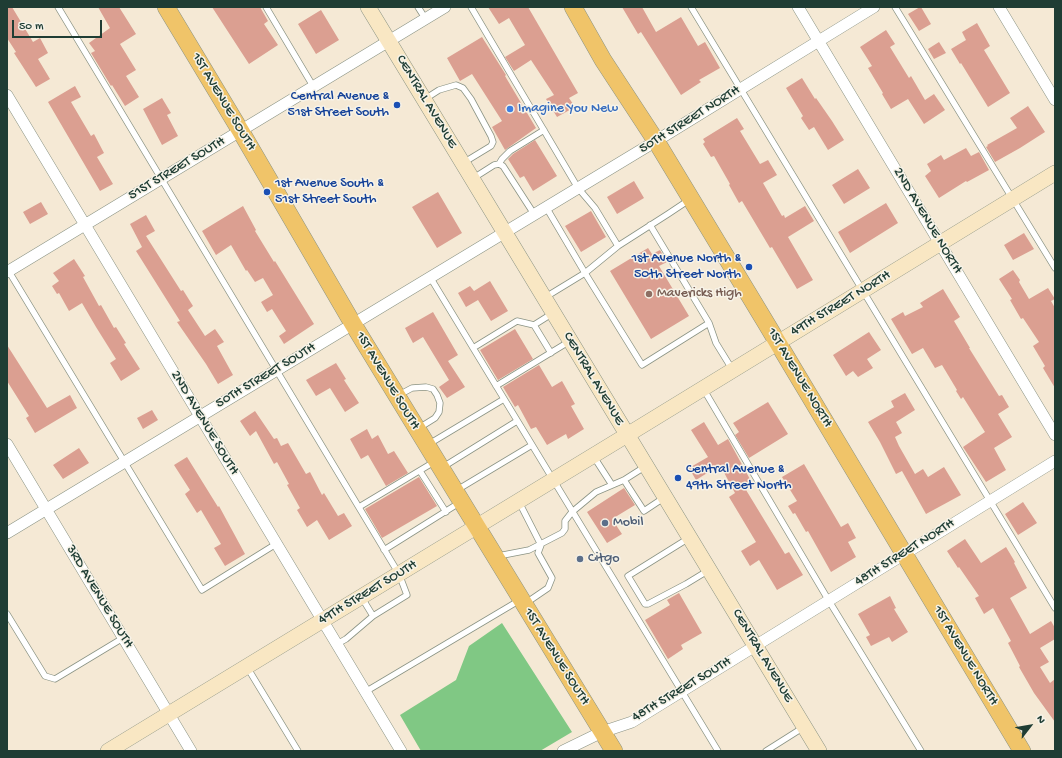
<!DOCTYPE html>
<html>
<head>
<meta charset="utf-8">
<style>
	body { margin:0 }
	#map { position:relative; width:1062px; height:758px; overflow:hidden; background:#f5e9d5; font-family:"Gochi Hand",sans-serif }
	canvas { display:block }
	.frame { position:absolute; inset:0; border:8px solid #1f3d34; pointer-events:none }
	.north { position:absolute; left:1010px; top:706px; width:40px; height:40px; -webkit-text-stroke:3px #f7f3e8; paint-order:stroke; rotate:59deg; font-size:11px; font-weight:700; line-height:16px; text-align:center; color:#1f3d34 }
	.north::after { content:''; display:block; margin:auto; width:14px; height:18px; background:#1f3d34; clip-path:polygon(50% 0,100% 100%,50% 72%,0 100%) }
	.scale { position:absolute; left:12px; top:20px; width:90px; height:18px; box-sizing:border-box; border:2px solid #1f3d34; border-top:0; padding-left:5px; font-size:12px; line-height:14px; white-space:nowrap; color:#1f3d34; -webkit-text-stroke:3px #f7f3e8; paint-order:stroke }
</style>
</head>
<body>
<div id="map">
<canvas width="1062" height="758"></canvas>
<div class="frame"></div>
<div class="north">N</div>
<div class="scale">50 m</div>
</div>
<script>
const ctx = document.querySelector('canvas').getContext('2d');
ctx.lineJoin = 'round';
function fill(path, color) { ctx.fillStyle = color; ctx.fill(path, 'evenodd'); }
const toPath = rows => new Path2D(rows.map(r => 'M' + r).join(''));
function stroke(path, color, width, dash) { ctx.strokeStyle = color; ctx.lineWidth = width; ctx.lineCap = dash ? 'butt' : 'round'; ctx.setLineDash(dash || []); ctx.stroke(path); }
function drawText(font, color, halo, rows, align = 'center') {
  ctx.font = font + ' "Gochi Hand",sans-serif'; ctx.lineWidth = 3; ctx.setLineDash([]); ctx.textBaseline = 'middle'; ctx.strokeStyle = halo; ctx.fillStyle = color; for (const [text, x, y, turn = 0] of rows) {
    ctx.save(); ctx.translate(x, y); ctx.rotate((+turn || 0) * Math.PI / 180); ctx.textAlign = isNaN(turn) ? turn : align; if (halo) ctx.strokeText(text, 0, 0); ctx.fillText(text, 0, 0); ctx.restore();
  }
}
const green = toPath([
	[502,623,572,732,540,751,421,751,400,715,456,680,469,646]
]);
const building = toPath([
	[7,7,12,7,33,42,40,38,48,53,38,59,50,79,36,87,14,53,16,52,7,38],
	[98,7,119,7,136,34,120,44,136,70,126,76,139,97,125,106,112,85,111,86,91,53,95,51,89,43,110,28],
	[212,7,260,7,268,21,264,24,278,45,249,64],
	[488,7,528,7,578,93,569,98,575,107,557,117,546,99,554,95,531,60,514,71,505,57,525,45,509,18,499,24],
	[622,7,642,7,656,32,681,17,698,46,705,42,720,68,699,80,701,82,681,95,641,32,638,34],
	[920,7,921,7,931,24,919,31,908,14],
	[321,10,339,40,316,54,298,24],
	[977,23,990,46,984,50,1010,93,988,107,961,63,960,64,951,49,966,40,962,32],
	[886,30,895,44,890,47,909,78,911,76,925,100,934,94,945,110,924,124,908,99,891,109,882,94,883,93,868,68,872,66,860,47],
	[482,37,506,75,505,76,536,128,505,150,492,127,502,121,472,74,460,81,447,58],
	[939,42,946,53,934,59,928,49],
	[802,78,815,99,816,98,832,121,844,140,828,150,814,127,809,130,801,118,803,116,786,88],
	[75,86,81,97,71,102,91,136,94,134,104,153,97,157,113,184,100,191,48,102],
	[162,98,171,113,167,115,178,136,162,145,143,109],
	[1028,106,1045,132,1020,148,995,162,986,147,988,146,987,145,1017,128,1010,118],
	[737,118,744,129,740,131,760,164,768,160,777,175,763,183,782,216,784,215,785,218,805,206,814,221,788,237,813,280,797,289,772,247,770,248,742,201,739,203,729,185,730,184,714,156,711,157,703,144,705,142,703,139],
	[535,140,557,176,533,191,524,176,520,178,508,159,513,154],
	[966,148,971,156,979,152,989,170,967,182,966,181,939,198,925,176,931,171,927,164,941,155,944,160],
	[858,169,870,188,844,204,832,185],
	[634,181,644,198,617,214,607,197],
	[438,192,462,233,437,248,412,207],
	[41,202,48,214,30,224,23,212],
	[886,203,898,223,850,253,838,232],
	[243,206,256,230,255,231,274,262,275,261,314,324,284,344,279,336,286,331,272,309,267,312,261,302,273,295,263,278,255,282,247,270,246,271,231,245,216,255,202,231],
	[591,211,606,237,581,252,565,226],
	[146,215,155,231,146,236,181,291,183,290,193,306,188,310,205,336,215,329,224,342,217,346,233,375,218,384,206,364,177,322,180,321,136,251,142,247,130,224],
	[1024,233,1034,249,1013,260,1004,245],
	[648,248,652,254,660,250,667,262,659,266,689,316,651,339,610,271],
	[74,259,85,276,83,277,99,306,101,305,114,328,116,327,126,343,124,344,140,369,121,381,110,363,116,359,96,327,82,303,69,311,59,293,57,294,52,286,59,281,53,273],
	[1013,270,1020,280,1019,282,1029,299,1048,288,1055,299,1051,301,1055,308,1055,388,1043,368,1045,366,1033,346,1039,342,1023,318,1021,319,1010,300,1012,299,999,279],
	[490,281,508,311,491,321,478,300,466,307,458,293,470,286,474,291],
	[943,289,960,317,954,321,970,348,969,348,999,396,1002,395,1009,407,998,414,1012,437,994,448,1006,470,986,482,963,447,985,432,963,397,961,399,956,391,957,390,942,365,935,368,923,348,912,354,891,319,903,312,905,316,923,307,920,303],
	[433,312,458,355,448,361,465,387,447,398,439,387,449,380,423,337,413,343,405,328],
	[515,329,533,359,498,380,480,350],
	[869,332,881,350,867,359,873,368,858,377,853,371,846,376,833,355],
	[7,345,47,408,70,395,77,408,35,433,26,418,29,416,7,381],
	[336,363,346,379,344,380,359,403,345,412,330,388,316,396,306,380],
	[539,365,552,387,562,381,575,404,571,406,584,429,568,439,566,434,547,445,536,427,531,429,518,405,515,407,503,387],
	[905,393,915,410,896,422,902,433,895,437,899,446,915,474,923,469,928,477,944,467,961,495,926,514,902,471,896,474,880,442,868,422,894,407,891,401],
	[768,402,788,434,749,458,735,435,739,432,733,423],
	[152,410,158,420,143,429,137,418],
	[255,411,274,439,277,438,281,446,288,443,306,474,310,472,322,495,324,493,338,516,344,513,352,526,329,540,317,520,307,527,297,510,300,508,287,485,289,484,277,462,274,464,256,431,250,436,240,421],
	[704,422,718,445,728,439,751,481,743,485,785,554,789,552,803,575,777,590,759,560,750,566,741,551,756,542,729,497,735,493,720,465,696,480,689,468,708,457,691,430],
	[367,429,372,439,378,435,388,454,394,451,408,473,386,486,368,455,361,459,350,439],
	[79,448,89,463,63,479,53,465],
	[187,457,218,507,219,506,245,554,225,566,214,548,221,544,201,510,197,513,185,494,190,490,174,465],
	[804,464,841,527,848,523,856,538,848,542,856,557,831,572,808,531,806,532,795,513,793,514,788,506,797,501,782,477],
	[419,477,437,506,382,538,365,509],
	[624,488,635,505,612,519,622,534,607,543,587,512],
	[1023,502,1037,523,1018,535,1005,514],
	[965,539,981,563,1006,547,1015,562,1014,563,1027,588,1010,598,1030,634,1051,621,1055,628,1055,639,1040,648,1049,662,1040,667,1050,683,1055,679,1055,722,1034,693,1019,667,1020,666,1008,643,1011,641,993,608,984,614,975,598,979,596,959,567,958,568,947,551],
	[679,593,702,633,681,645,683,649,668,659,645,620,670,605,667,600],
	[890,596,896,608,894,609,908,632,892,642,889,637,871,646,866,637,870,635,858,614]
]);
const service = toPath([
	[58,7,399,574,407,595,373,616,362,598],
	[266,7,313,86],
	[418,7,425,18],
	[471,7,578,188,595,208,618,246],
	[691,7,1055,608],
	[895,7,1055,268],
	[425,99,439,90,456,85,463,88,471,99,491,136,493,142,491,146,463,163],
	[499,164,502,159,510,151,544,130],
	[472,179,494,165,499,164,503,166,534,214],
	[650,225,709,323,642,365,585,273,618,246,668,214,689,200],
	[8,270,202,590,276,544],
	[430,277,718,751],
	[544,298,585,273,546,207],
	[709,323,716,343,732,369],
	[534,325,551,353],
	[473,348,517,321,534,325,553,313],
	[496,386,570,341],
	[704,390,829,601,921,751],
	[399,395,412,388,426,387,433,389,437,395,440,403,439,412,435,418,419,428],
	[429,444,504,399],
	[594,457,612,485],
	[443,467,517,421],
	[420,471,446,512],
	[624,480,644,511,665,497],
	[457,490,532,445],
	[519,502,541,545,538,553,552,578,548,588,526,603],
	[359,507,434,462],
	[689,538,628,576,645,604,648,604,686,584,709,570],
	[384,550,459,503],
	[498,556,529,550,562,533,565,529,565,521,572,512,596,492,624,480,646,466],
	[7,614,45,676,55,679,123,638],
	[337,644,346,639,373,616],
	[247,667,298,751],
	[365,692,520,600],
	[766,751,804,727]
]);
const minor = toPath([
	[798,7,1055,435],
	[999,7,1055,100],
	[7,95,401,751],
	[7,272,445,7],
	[7,444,191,751],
	[7,533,656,141,874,7],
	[563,751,602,732,632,722,1055,461]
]);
const secondary = toPath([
	[368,7,819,751],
	[108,751,627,435,1055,173]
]);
const primary = toPath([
	[166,7,240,130,353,324,614,751],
	[573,7,603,60,656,141,766,323,1022,751]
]);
const markers = [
	[397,105,4,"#1a4fb4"],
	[510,109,4,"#3f7fe0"],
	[267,192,4,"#1a4fb4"],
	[749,267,4,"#1a4fb4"],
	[649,294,4,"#8d6e63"],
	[678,478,4,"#1a4fb4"],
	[605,523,4,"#5c6f8a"],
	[580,559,4,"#5c6f8a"]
];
const transitNames = [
	["Central Avenue &",389,97],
	["51st Street South",389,113],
	["1st Avenue South &",275,184,"left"],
	["51st Street South",275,200,"left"],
	["1st Avenue North &",741,259],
	["50th Street North",741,275],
	["Central Avenue &",686,470,"left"],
	["49th Street North",686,486,"left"]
];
const streetNames = [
	["1ST AVENUE SOUTH",223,102,59],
	["CENTRAL AVENUE",426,102,59],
	["50TH STREET NORTH",690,120,-32],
	["51ST STREET SOUTH",177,169,-31],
	["2ND AVENUE NORTH",927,221,59],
	["49TH STREET NORTH",841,304,-31],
	["50TH STREET SOUTH",266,376,-31],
	["1ST AVENUE NORTH",799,378,59],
	["CENTRAL AVENUE",593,379,59],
	["1ST AVENUE SOUTH",387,381,59],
	["2ND AVENUE SOUTH",204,423,59],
	["48TH STREET NORTH",905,553,-32],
	["49TH STREET SOUTH",368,593,-31],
	["3RD AVENUE SOUTH",99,597,59],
	["CENTRAL AVENUE",762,656,59],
	["1ST AVENUE NORTH",965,656,59],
	["1ST AVENUE SOUTH",556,657,58],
	["48TH STREET SOUTH",682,690,-31]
];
const shopNames = [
	["Imagine You New",518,109]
];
const educationNames = [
	["Mavericks High",657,294]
];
const serviceNames = [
	["Mobil",613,523],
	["Citgo",588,559]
];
fill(green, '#80c884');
fill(building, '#db9f91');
stroke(service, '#8a9384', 7);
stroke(minor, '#8a9384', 12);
stroke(secondary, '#8a9384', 16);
stroke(primary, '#8a9384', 18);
stroke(service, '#fff', 5.5);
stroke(minor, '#fff', 11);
stroke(secondary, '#f9e7c3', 15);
stroke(primary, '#f0c469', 17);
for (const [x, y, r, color] of markers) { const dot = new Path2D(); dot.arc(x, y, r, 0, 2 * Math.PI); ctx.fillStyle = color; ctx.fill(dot); stroke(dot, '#f7f3e8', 1.5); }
drawText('14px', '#164399', '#f7f3e8', transitNames, 'right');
drawText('14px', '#1f3d34', '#f7f3e8', streetNames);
drawText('14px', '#366cbe', '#f7f3e8', shopNames, 'left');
drawText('14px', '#785e54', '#f7f3e8', educationNames, 'left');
drawText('14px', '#4e5e75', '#f7f3e8', serviceNames, 'left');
</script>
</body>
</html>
